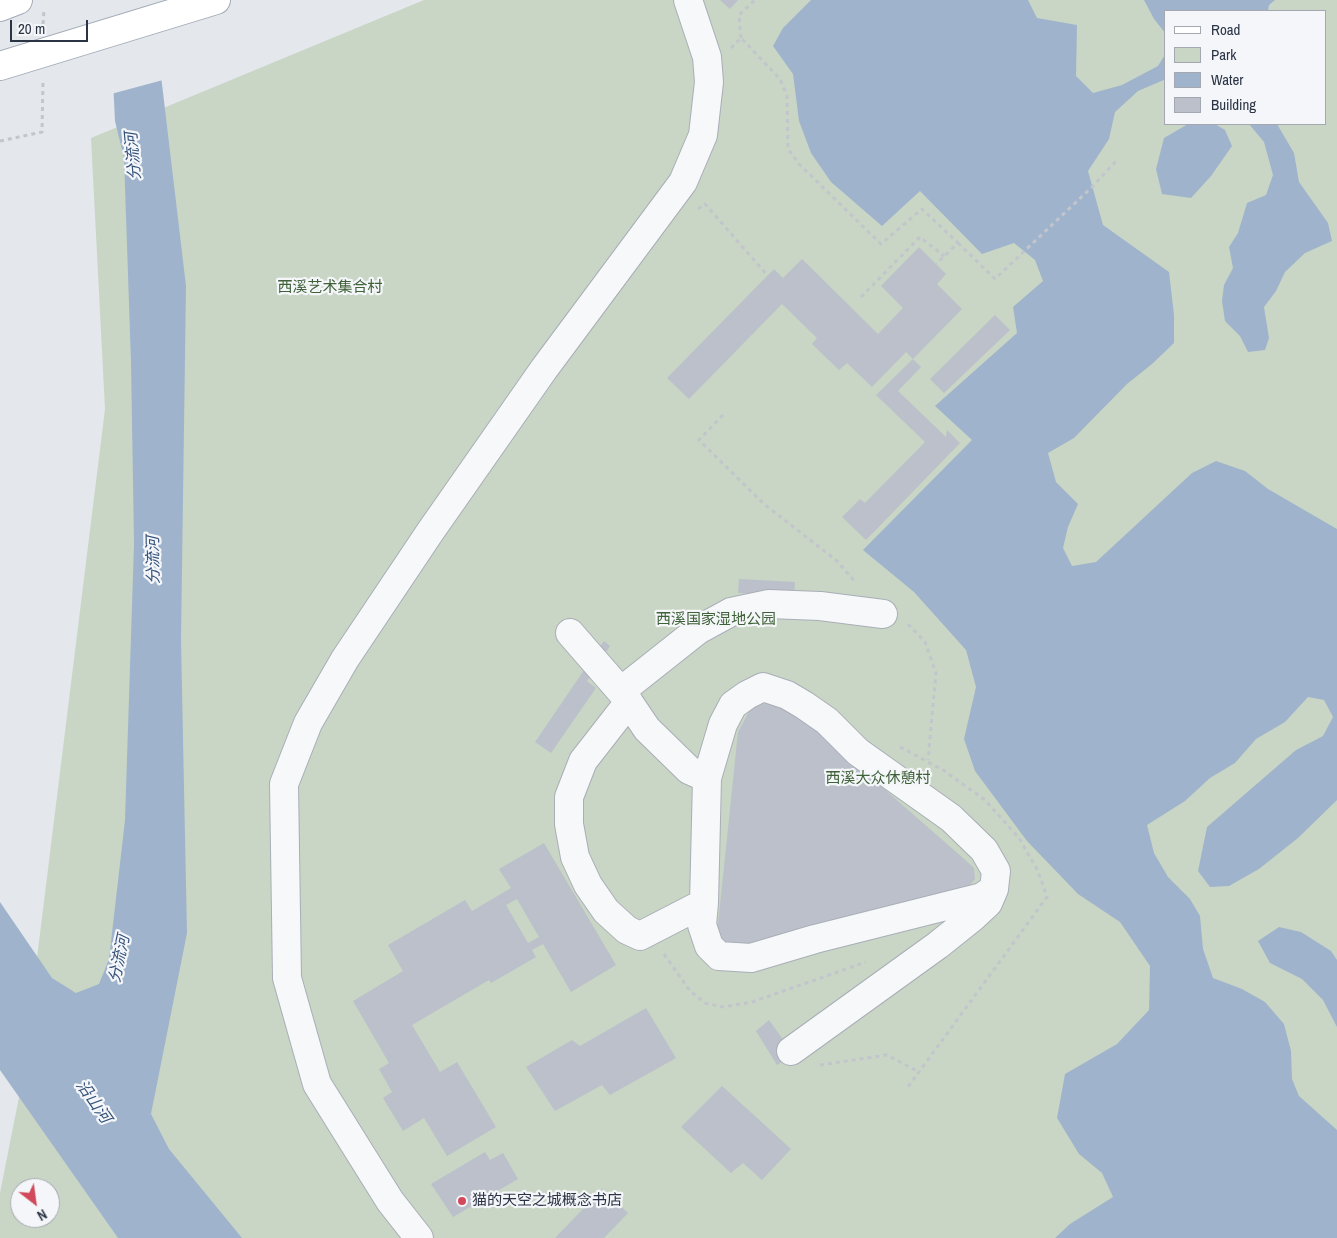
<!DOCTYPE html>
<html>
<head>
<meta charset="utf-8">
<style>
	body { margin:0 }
	#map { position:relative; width:1337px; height:1238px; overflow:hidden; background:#e4e7ec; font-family:"Archivo Narrow",sans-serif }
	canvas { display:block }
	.legend { position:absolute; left:1164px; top:10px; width:162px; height:115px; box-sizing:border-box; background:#f4f6f9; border:1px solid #a4a8b1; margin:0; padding:6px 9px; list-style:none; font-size:15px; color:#2b3445 }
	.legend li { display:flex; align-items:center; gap:10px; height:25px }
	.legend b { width:25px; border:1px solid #a4a8b1 }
	.north { position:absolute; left:10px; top:1178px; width:50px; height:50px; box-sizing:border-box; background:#f4f6f9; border:1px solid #a4a8b1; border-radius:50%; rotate:150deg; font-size:14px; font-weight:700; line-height:20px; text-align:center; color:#2b3445 }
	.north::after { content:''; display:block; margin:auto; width:18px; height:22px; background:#d1495b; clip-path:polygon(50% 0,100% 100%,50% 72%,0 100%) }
	.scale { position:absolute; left:10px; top:20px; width:78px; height:22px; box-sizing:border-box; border:2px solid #2b3445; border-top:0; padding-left:6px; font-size:15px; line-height:18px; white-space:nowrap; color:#2b3445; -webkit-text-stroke:4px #f4f6f9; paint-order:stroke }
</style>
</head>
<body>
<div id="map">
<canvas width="1337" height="1238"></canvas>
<ul class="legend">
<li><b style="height:6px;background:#fff"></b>Road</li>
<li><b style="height:14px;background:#c9d6c5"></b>Park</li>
<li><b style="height:14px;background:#9fb4cc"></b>Water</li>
<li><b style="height:14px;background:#bbc0ca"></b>Building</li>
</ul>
<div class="north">N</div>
<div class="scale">20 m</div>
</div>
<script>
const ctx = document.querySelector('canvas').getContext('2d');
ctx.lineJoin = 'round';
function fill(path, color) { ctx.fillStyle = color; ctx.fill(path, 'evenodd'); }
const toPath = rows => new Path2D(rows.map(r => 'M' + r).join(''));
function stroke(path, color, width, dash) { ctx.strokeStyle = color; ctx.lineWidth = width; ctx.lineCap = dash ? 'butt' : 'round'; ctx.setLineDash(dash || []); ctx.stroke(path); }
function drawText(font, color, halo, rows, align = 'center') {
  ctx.font = font + ' "Archivo Narrow","Noto Sans SC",sans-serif'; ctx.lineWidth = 4.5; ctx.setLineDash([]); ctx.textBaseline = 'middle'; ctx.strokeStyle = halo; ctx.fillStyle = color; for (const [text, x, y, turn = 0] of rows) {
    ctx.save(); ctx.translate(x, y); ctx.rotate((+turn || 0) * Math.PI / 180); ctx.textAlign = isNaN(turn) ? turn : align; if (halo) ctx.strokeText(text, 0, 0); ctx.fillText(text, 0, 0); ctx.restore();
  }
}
const green = toPath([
	[424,0,1337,0,1337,1238,0,1238,0,1193,21,1087,105,409,91,138],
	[1166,11,1326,11,1326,124,1166,124],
	[20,1188,50,1188,50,1218,20,1218]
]);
const water = toPath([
	[109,0,152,0,186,286,181,640,187,933,151,1114,169,1149,242,1238,118,1238,0,1070,0,902,52,978,76,993,99,984,109,959,125,820,134,544,131,362,124,158,115,121],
	[811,0,1028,0,1037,18,1077,25,1076,76,1093,93,1122,85,1158,66,1166,53,1166,79,1138,91,1115,112,1109,139,1088,171,1103,225,1169,272,1174,315,1174,343,1152,364,1127,384,1074,438,1048,453,1056,482,1078,504,1068,527,1063,548,1072,566,1096,562,1192,473,1216,461,1245,471,1268,489,1337,529,1337,800,1298,838,1259,869,1229,886,1210,887,1198,871,1207,827,1296,750,1323,736,1333,717,1324,700,1308,697,1285,722,1256,739,1235,763,1210,778,1185,801,1147,825,1154,853,1168,877,1190,899,1200,916,1203,949,1213,978,1242,989,1265,1002,1284,1024,1291,1051,1292,1079,1299,1096,1337,1130,1337,1238,1055,1238,1070,1224,1113,1197,1102,1173,1079,1154,1057,1118,1065,1074,1117,1044,1149,1010,1150,966,1120,922,1078,894,1027,841,975,771,964,739,976,687,966,650,914,592,863,550,972,440,935,406,1017,333,1013,307,1043,281,1035,260,1014,243,982,254,920,191,882,226,831,182,811,153,799,121,793,74,773,46,783,28],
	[1144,0,1275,0,1269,5,1268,11,1166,11,1166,34,1154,19],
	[1188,124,1215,124,1225,130,1232,146,1211,176,1191,198,1162,194,1156,169,1164,138],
	[1249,124,1277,124,1294,153,1299,182,1328,223,1332,241,1305,253,1285,272,1276,291,1264,307,1269,338,1265,350,1248,352,1240,336,1225,321,1222,301,1224,285,1233,268,1229,247,1238,233,1247,203,1266,195,1273,175,1264,142],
	[1279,927,1301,932,1331,951,1337,960,1337,1027,1323,1000,1302,979,1270,963,1258,941]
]);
const pier = toPath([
	[107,0,155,0,163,80,111,94]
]);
const building = toPath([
	[720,0,738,0,730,9],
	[919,247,946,274,937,284,962,309,913,359,921,367,898,391,946,437,947,430,960,443,866,540,842,517,860,499,865,503,925,442,876,395,913,359,906,352,872,387,847,363,839,370,812,344,817,338,782,304,689,399,667,378,774,269,783,278,802,259,878,334,903,308,881,286],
	[995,315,1010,330,944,393,930,379],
	[739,579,795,582,794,595,738,593],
	[604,641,610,646,587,681,596,688,551,753,535,742],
	[770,701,787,704,963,858,974,868,975,879,968,887,728,949,719,940,718,924,738,732,750,710],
	[544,843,616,965,571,992,543,944,532,950,536,957,491,983,489,980,412,1025,440,1072,457,1062,496,1127,447,1156,424,1118,403,1131,383,1098,392,1092,379,1069,389,1063,353,1001,403,971,388,945,465,900,472,911,511,888,499,869],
	[517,899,539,937,528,943,506,905],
	[646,1008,676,1058,610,1095,602,1085,555,1111,526,1067,572,1040,580,1046],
	[769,1020,794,1055,777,1065,756,1031],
	[722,1086,791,1149,762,1180,743,1163,731,1173,681,1127],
	[485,1152,490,1160,503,1153,518,1179,453,1217,431,1184],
	[602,1189,628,1213,604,1238,555,1238]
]);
const path = toPath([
	[43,24,44,10],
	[741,38,739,15,755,0],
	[731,48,741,38,780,79,787,96,788,149,799,164,881,244,922,209,958,243,936,264],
	[0,141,42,132,43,80],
	[698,209,705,204,768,276],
	[958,243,995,279,1092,187,1117,160],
	[861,297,920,237,944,256],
	[723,415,699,440,764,504,837,561,856,583],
	[908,624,925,642,936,673,928,760],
	[900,747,943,770,985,800,1019,838,1038,871,1047,897,908,1087],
	[664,954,690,991,705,1003,723,1007,752,1002,866,962],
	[820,1065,887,1055,919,1072]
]);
const minor = toPath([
	[570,633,624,695,647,729,689,770,707,778],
	[621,691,698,630,731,612,769,604,820,606,883,614],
	[629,702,583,761,569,797,569,824,575,857,588,885,606,911,627,930,640,936,704,903],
	[791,1051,938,945,973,917,988,903,994,889,996,871,984,850,951,818,858,752,827,721,804,705,787,695,763,687,747,695,733,705,723,724,707,778,704,903,702,925,709,946,719,956,751,958,815,939,982,897,994,889],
	[419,1238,390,1201,317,1084,287,978,284,784,308,723,345,659,430,532,544,369,683,182,703,135,709,82,707,57,688,0]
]);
const major = toPath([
	[0,7,18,0],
	[0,66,216,0]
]);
const markers = [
	[462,1201,5,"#d1495b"]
];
const parkNames = [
	["西溪艺术集合村",330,288],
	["西溪国家湿地公园",716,620],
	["西溪大众休憩村",878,779]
];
const poiNames = [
	["猫的天空之城概念书店",472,1201]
];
const waterNames = [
	["分流河",134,156,-95],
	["分流河",154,560,-91],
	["分流河",120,959,-78],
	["沿山河",93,1102,55]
];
fill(green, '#c9d6c5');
fill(water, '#9fb4cc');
fill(pier, '#e4e7ec');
fill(building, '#bbc0ca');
stroke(minor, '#a9aeb7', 30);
stroke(major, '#a3abb8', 30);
stroke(path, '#c2c5cb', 3, [4, 4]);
stroke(minor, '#f7f8fa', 28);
stroke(major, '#fff', 28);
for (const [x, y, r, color] of markers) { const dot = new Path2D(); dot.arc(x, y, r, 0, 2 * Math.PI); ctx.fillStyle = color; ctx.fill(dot); stroke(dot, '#f4f6f9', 2); }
drawText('15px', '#3f6138', '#f4f6f9', parkNames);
drawText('15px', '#2b3445', '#f4f6f9', poiNames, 'left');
drawText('italic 16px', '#34527a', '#f4f6f9', waterNames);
</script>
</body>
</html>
